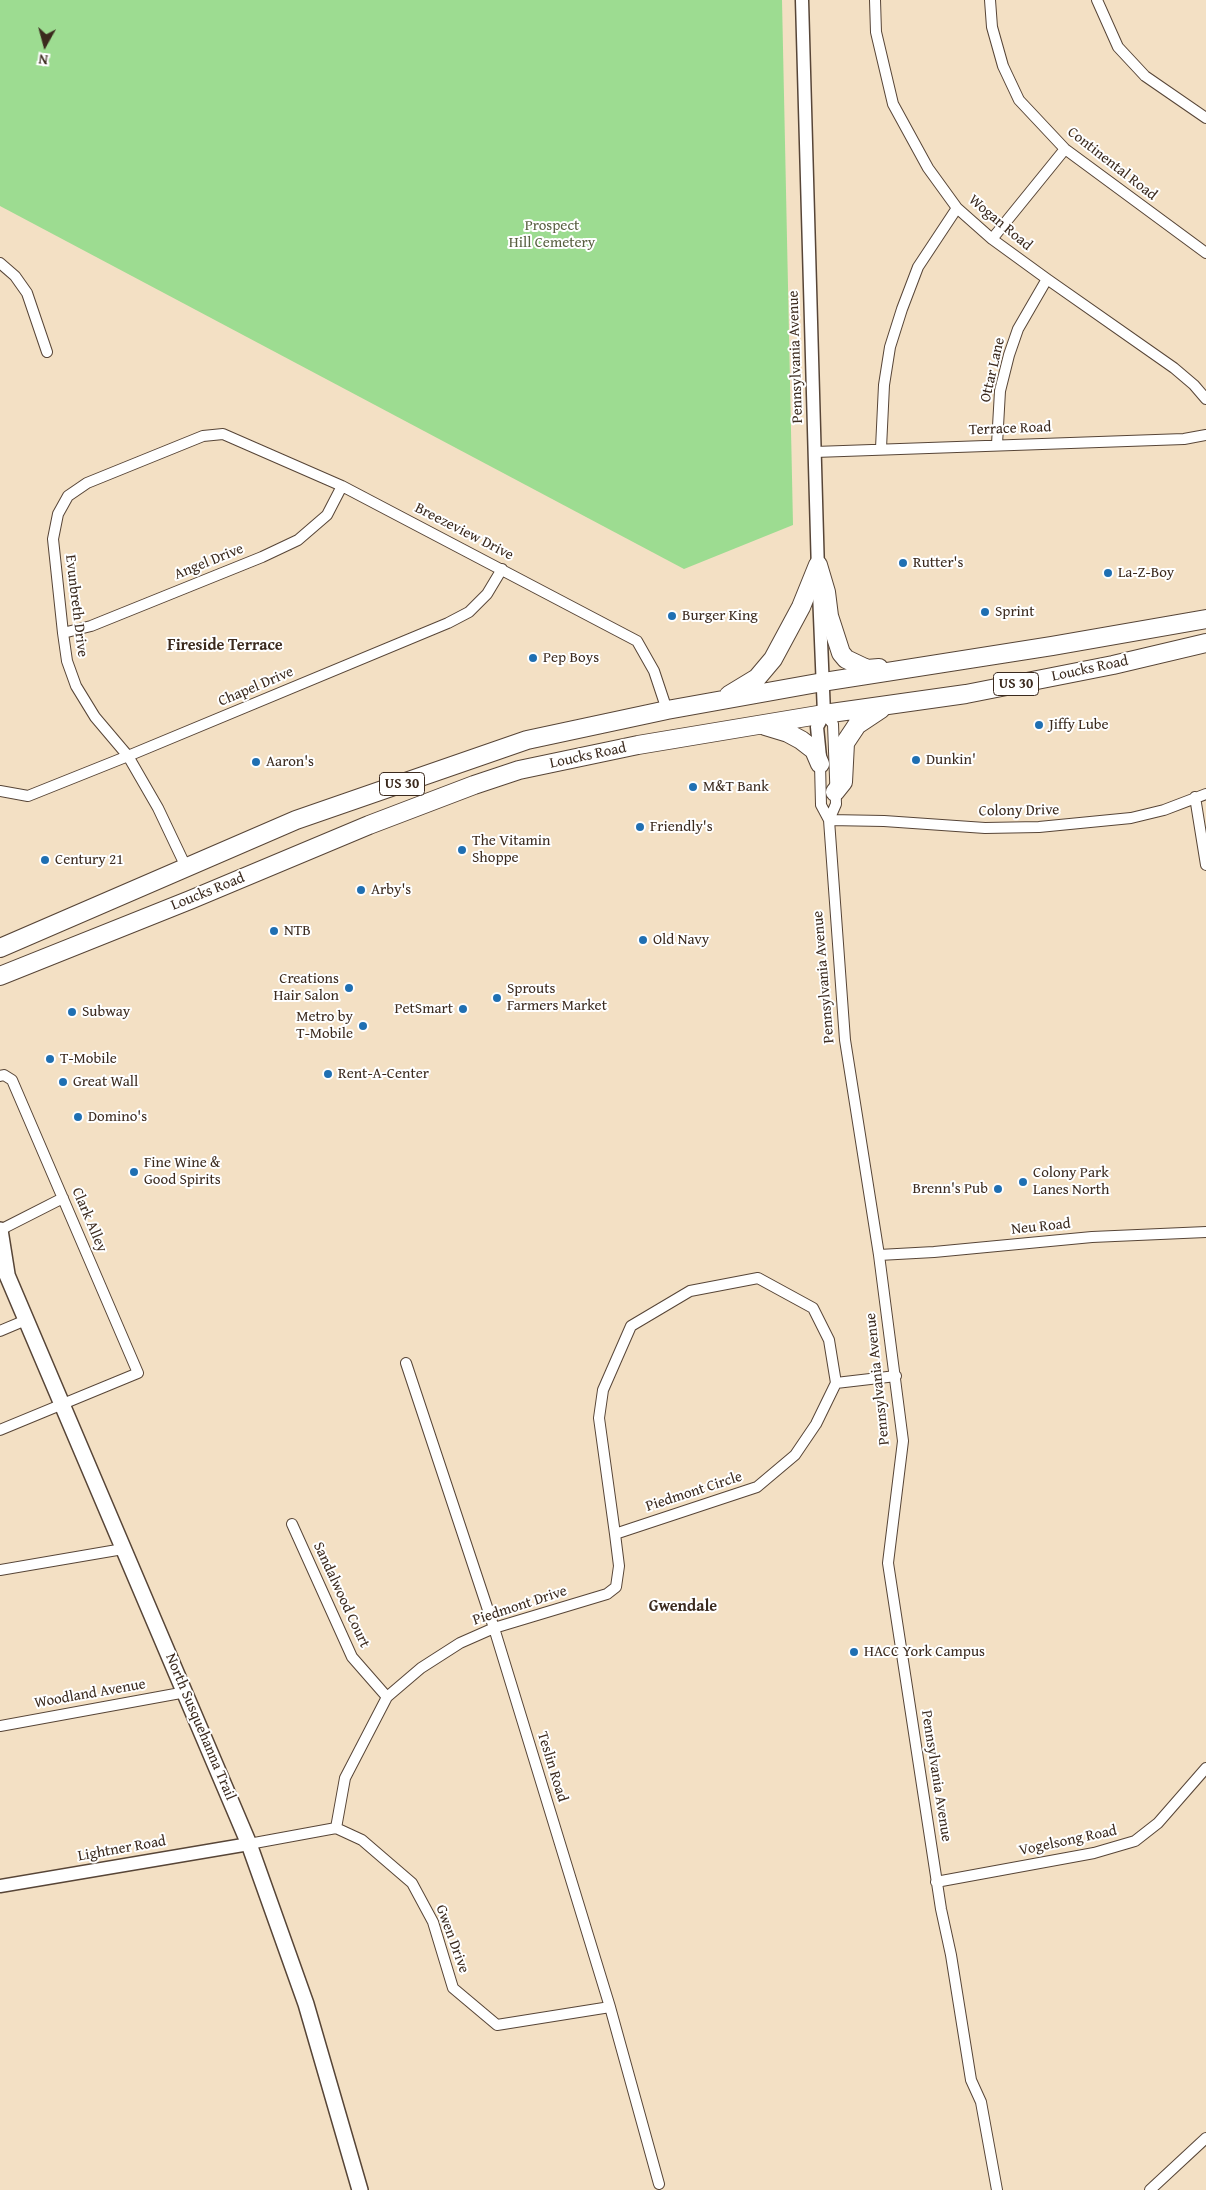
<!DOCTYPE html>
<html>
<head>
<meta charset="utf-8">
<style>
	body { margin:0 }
	#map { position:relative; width:1206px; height:2190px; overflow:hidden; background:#f3e0c4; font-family:"Gentium Book Plus",serif }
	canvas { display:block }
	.north { position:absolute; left:20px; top:20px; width:50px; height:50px; -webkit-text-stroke:4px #fff; paint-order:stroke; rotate:187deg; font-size:14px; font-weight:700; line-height:20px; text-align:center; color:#3b2a1e }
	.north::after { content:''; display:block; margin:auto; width:18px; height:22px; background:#3b2a1e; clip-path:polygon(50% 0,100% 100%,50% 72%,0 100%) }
</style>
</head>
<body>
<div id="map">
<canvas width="1206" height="2190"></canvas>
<div class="north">N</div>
</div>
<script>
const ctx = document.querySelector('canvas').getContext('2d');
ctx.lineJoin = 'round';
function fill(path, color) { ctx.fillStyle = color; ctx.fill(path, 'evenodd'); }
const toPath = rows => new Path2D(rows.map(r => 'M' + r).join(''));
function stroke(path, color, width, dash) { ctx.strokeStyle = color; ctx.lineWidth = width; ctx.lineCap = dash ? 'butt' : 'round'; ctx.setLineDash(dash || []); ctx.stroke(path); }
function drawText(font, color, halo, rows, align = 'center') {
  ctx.font = font + ' "Gentium Book Plus",serif'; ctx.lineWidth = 4; ctx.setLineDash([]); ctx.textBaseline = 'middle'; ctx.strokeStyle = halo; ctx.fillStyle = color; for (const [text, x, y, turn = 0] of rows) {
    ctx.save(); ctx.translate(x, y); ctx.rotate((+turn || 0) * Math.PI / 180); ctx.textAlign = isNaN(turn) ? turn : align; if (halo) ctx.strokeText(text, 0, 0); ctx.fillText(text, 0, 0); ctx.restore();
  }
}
const green = toPath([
	[0,0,782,0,793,525,684,569,0,206]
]);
const minor = toPath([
	[875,0,876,32,893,104,928,168,957,208,992,239,1047,279,1174,368,1194,385,1206,399],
	[990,0,992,27,1003,66,1019,100,1065,149,1206,253],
	[1097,0,1118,47,1145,76,1206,118],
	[992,239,1065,149],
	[0,263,15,276,27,293,47,352],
	[997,444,1000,391,1009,355,1018,329,1047,279],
	[881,448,884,385,890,347,902,309,918,267,957,208],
	[815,452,1184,439,1206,435],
	[63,633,91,626,262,557,298,540,327,515,342,486],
	[824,714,833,724,836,804,829,820],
	[820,764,821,805,829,820,845,1040,879,1255,903,1441,888,1563,941,1909,951,1955,971,2080,981,2102,997,2190],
	[0,791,28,796,128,756,448,623,469,612,487,594,502,569],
	[1195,797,1206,865],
	[829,820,884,821,985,828,1039,827,1131,818,1164,810,1206,794],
	[186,867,158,808,128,756,95,717,76,686,67,661,63,633,53,539,58,514,68,496,87,483,203,436,223,434,342,486,637,641,654,671,667,710],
	[0,1076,4,1075,12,1080,138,1373,0,1430],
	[0,1230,63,1198],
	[879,1255,934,1252,1092,1237,1206,1232],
	[0,1331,26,1320],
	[406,1363,494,1628,610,2007,659,2184],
	[836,1383,896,1376],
	[292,1524,352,1657,387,1697],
	[0,1570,123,1549],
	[0,1726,186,1692],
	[336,1828,345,1778,387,1697,421,1668,460,1643,494,1628,607,1594,616,1587,619,1566,615,1534,599,1418,603,1390,631,1326,690,1291,758,1278,813,1308,829,1340,836,1383,816,1424,795,1455,757,1487,615,1534],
	[249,1844,336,1828,362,1840,412,1883,433,1922,453,1988,497,2025,610,2007],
	[936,1882,1094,1853,1135,1841,1158,1823,1206,1768],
	[1150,2190,1206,2138]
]);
const tertiary = toPath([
	[802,0,818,572],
	[819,592,824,714,817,727,820,757],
	[0,1886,249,1844]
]);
const secondary = toPath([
	[0,1230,7,1274],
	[0,1265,7,1275,249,1844,306,2004,360,2190]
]);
const trunk = toPath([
	[818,565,826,592,829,616,841,653,846,659,867,669,879,668],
	[729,695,757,678,773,659,801,607,818,565],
	[765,726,788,733,801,740,814,750,820,764],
	[835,792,843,782,845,743,857,725,881,709],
	[0,948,296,820,527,740,667,710,823,682,1052,646,1206,619],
	[0,976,190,900,369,825,474,785,519,770,638,745,824,714,966,694,1113,665,1206,643]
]);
const markers = [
	[903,563,5,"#1f6fb2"],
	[1108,573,5,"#1f6fb2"],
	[985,612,5,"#1f6fb2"],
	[672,616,5,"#1f6fb2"],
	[533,658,5,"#1f6fb2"],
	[1039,725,5,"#1f6fb2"],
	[916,760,5,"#1f6fb2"],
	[256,762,5,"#1f6fb2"],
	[693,787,5,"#1f6fb2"],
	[640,827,5,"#1f6fb2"],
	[462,850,5,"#1f6fb2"],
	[45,860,5,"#1f6fb2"],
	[361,890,5,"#1f6fb2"],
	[274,931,5,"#1f6fb2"],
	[643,940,5,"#1f6fb2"],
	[349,988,5,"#1f6fb2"],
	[497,998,5,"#1f6fb2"],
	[463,1009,5,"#1f6fb2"],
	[72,1012,5,"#1f6fb2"],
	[363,1026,5,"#1f6fb2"],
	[50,1059,5,"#1f6fb2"],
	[328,1074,5,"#1f6fb2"],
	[63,1082,5,"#1f6fb2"],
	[78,1117,5,"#1f6fb2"],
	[134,1172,5,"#1f6fb2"],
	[1023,1182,5,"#1f6fb2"],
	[998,1189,5,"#1f6fb2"],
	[854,1652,5,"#1f6fb2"]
];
const shields = [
	[1016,684,45],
	[402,784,45]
];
const shieldNames = [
	["US 30",1016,684],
	["US 30",402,784]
];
const streetNames = [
	["Continental Road",1112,164,38],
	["Wogan Road",1000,223,40],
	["Pennsylvania Avenue",796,357,-92],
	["Ottar Lane",993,370,-77],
	["Terrace Road",1010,429,-2],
	["Breezeview Drive",464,532,27],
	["Angel Drive",209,562,-22],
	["Evunbreth Drive",76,606,83],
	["Loucks Road",1090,669,-12],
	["Chapel Drive",256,687,-23],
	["Loucks Road",588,756,-12],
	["Colony Drive",1019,811,-1],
	["Loucks Road",208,892,-22],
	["Pennsylvania Avenue",824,977,-95],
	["Clark Alley",89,1220,67],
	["Neu Road",1041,1227,-6],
	["Pennsylvania Avenue",878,1379,-96],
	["Piedmont Circle",694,1492,-18],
	["Sandalwood Court",341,1595,65],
	["Piedmont Drive",520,1606,-18],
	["Woodland Avenue",90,1694,-10],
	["North Susquehanna Trail",200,1727,67],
	["Teslin Road",552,1767,73],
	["Pennsylvania Avenue",936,1776,81],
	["Vogelsong Road",1068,1841,-12],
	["Lightner Road",122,1849,-10],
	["Gwen Drive",452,1939,70]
];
const parkNames = [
	["Prospect",552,226],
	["Hill Cemetery",552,243]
];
const poiNames = [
	["Rutter's",913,563],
	["La-Z-Boy",1118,573],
	["Sprint",995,612],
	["Burger King",682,616],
	["Pep Boys",543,658],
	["Jiffy Lube",1049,725],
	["Dunkin'",926,760],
	["Aaron's",266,762],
	["M&T Bank",703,787],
	["Friendly's",650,827],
	["The Vitamin",472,841],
	["Shoppe",472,858],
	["Century 21",55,860],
	["Arby's",371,890],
	["NTB",284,931],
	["Old Navy",653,940],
	["Creations",339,979,"right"],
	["Hair Salon",339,996,"right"],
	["Sprouts",507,989],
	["Farmers Market",507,1006],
	["PetSmart",453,1009,"right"],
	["Subway",82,1012],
	["Metro by",353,1017,"right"],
	["T-Mobile",353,1034,"right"],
	["T-Mobile",60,1059],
	["Rent-A-Center",338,1074],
	["Great Wall",73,1082],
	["Domino's",88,1117],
	["Fine Wine &",144,1163],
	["Good Spirits",144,1180],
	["Colony Park",1033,1173],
	["Lanes North",1033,1190],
	["Brenn's Pub",988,1189,"right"],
	["HACC York Campus",864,1652]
];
const neighbourhoodNames = [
	["Fireside Terrace",225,646],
	["Gwendale",683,1607]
];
fill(green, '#9ddc91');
stroke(minor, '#574537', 12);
stroke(tertiary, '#574537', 15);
stroke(secondary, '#574537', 18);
stroke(trunk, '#574537', 20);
stroke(minor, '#fff', 10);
stroke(tertiary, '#fff', 12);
stroke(secondary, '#fff', 15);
stroke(trunk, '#fff', 18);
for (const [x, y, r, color] of markers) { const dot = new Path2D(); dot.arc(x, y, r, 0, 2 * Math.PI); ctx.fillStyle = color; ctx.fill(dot); stroke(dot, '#fff', 2); }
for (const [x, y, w] of shields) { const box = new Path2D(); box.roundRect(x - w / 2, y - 11.5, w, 23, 4); ctx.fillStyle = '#fff'; ctx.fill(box); stroke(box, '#3b2a1e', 1); }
drawText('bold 14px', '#3b2a1e', null, shieldNames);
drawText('15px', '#3b2a1e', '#fff', streetNames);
drawText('15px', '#585f40', '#fff', parkNames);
drawText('15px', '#3b2a1e', '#fff', poiNames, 'left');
drawText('bold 16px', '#3b2a1e', '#fff', neighbourhoodNames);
</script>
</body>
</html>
